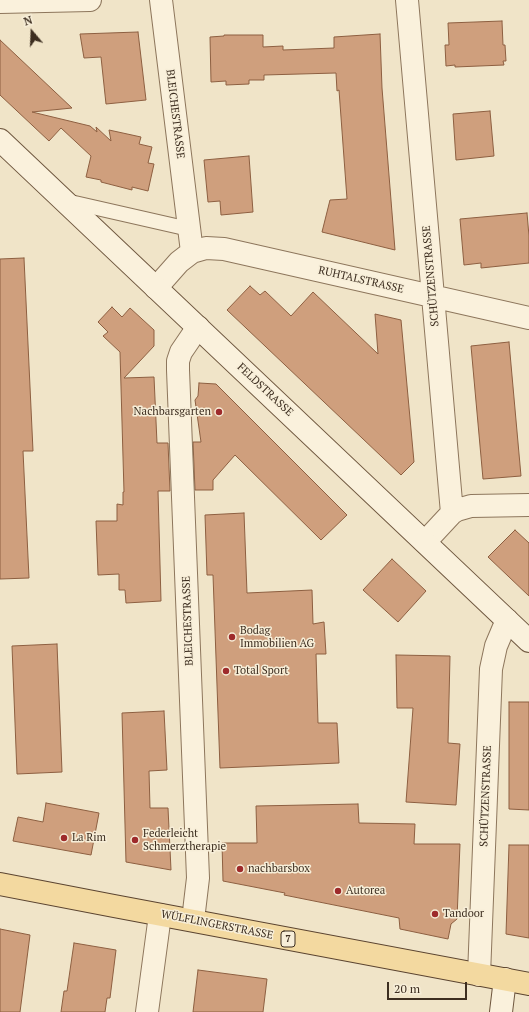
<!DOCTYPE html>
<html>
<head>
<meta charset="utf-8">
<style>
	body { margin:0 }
	#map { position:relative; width:529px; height:1012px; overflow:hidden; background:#f0e4c8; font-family:"PT Serif",serif }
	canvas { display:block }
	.north { position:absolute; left:12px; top:12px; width:40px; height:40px; -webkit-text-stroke:3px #f7eed8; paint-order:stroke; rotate:341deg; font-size:11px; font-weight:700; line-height:16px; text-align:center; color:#3d2e20 }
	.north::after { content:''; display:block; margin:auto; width:14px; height:18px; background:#3d2e20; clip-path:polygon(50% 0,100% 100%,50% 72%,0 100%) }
	.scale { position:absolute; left:387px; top:982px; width:80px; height:18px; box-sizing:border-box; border:2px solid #3d2e20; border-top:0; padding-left:5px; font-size:12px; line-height:14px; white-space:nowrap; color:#3d2e20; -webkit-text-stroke:3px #f7eed8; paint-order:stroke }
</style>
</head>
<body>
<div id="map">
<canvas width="529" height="1012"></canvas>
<div class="north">N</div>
<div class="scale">20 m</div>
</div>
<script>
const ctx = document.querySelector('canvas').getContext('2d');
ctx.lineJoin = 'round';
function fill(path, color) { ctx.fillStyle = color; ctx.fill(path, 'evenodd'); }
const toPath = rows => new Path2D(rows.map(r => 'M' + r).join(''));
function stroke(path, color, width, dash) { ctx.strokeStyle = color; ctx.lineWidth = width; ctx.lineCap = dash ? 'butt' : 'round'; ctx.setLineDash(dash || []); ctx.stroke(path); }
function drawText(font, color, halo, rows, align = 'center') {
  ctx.font = font + ' "PT Serif",serif'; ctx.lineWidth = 3; ctx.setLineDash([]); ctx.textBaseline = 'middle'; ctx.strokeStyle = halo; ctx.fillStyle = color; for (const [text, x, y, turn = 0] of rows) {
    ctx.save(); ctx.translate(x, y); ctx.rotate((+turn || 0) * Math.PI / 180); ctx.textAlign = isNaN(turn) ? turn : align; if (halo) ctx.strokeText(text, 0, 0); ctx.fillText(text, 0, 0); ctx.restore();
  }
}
const building = toPath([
	[502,21,503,45,505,45,506,61,503,61,504,65,455,67,455,65,446,66,445,45,449,45,448,23,502,21],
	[138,32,146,100,106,104,101,57,84,58,80,34,138,32],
	[380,34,382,88,395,250,322,232,330,200,347,199,339,90,337,91,336,73,264,75,264,80,249,80,249,84,226,85,226,81,211,82,210,37,224,36,224,35,263,35,263,47,283,46,283,50,334,48,334,37,380,34],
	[0,40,72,108,32,112,90,126,97,132,96,127,111,141,109,130,141,137,139,144,152,147,148,163,154,164,148,191,132,187,132,190,101,182,101,180,86,177,91,156,61,128,49,141,0,95,0,40],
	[490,111,494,156,456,160,453,114,490,111],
	[249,156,253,212,221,215,220,201,208,202,204,160,249,156],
	[527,213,529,236,529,263,481,268,481,263,464,265,460,219,527,213],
	[24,258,33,451,23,451,29,578,0,579,0,259,24,258],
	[250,286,260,295,265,291,291,316,313,292,378,354,375,314,401,320,414,462,401,475,227,310,250,286],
	[112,307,122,317,130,308,154,330,154,346,124,378,154,377,157,443,168,443,170,491,158,491,161,601,126,603,125,590,119,590,119,574,98,575,96,521,117,521,117,504,123,505,123,492,124,492,120,352,103,336,108,332,98,322,112,307],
	[509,342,521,476,483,479,471,346,509,342],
	[199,383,216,384,347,515,321,540,235,455,213,480,213,490,195,490,193,442,201,442,195,400,198,396,199,383],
	[244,513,247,593,312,590,313,624,324,622,326,654,316,654,318,723,337,723,339,763,220,768,213,575,207,575,205,515,244,513],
	[515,530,529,543,529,596,488,557,515,530],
	[392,559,426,591,398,622,363,590,392,559],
	[57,644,62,772,17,774,12,646,57,644],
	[396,655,450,656,448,743,460,744,456,805,406,802,413,708,397,708,396,655],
	[509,702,529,702,529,810,509,809,509,702],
	[164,711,167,770,149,771,150,808,168,808,171,870,126,862,122,713,164,711],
	[46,803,99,813,91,855,13,841,18,817,43,822,46,803],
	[358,804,359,823,415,824,414,844,460,844,457,919,451,924,448,939,400,929,399,918,284,895,285,893,223,881,222,843,257,843,256,806,358,804],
	[509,845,529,845,529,938,506,934,509,845],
	[0,929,30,935,20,1012,0,1012,0,929],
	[74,943,116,950,110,998,107,998,105,1012,61,1012,64,991,67,991,74,943],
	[198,970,267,979,263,1012,193,1012,198,970]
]);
const lane = toPath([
	[66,201,189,229]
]);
const street = toPath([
	[407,0,452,513,425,542],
	[0,2,90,0],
	[192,252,206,248,224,249,529,318],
	[156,288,179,262,192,252,161,0],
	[452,513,457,510,471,506,529,505],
	[193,920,198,878,178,370,178,361,181,352,198,327],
	[479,975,491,669,496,646,507,620],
	[147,1012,160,915]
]);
const secondary = toPath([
	[0,140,529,641],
	[501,1012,505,979]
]);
const primary = toPath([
	[0,884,114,906,529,984]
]);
const markers = [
	[219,412,4,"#9e2a2b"],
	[232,637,4,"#9e2a2b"],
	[226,671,4,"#9e2a2b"],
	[64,838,4,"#9e2a2b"],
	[135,840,4,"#9e2a2b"],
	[240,869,4,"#9e2a2b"],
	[338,891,4,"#9e2a2b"],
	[435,914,4,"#9e2a2b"]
];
const shields = [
	[288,939,14]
];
const shieldNames = [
	["7",288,939]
];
const streetNames = [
	["BLEICHESTRASSE",175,114,83],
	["SCHÜTZENSTRASSE",431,276,-95],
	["RUHTALSTRASSE",361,280,13],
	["FELDSTRASSE",265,390,43],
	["BLEICHESTRASSE",188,621,-92],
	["SCHÜTZENSTRASSE",486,796,-88],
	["WÜLFLINGERSTRASSE",217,925,11]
];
const poiNames = [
	["Nachbarsgarten",211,412,"right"],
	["Bodag",240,631],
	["Immobilien AG",240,644],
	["Total Sport",234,671],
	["Federleicht",143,834],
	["Schmerztherapie",143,847],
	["La Rim",72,838],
	["nachbarsbox",248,869],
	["Autorea",346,891],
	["Tandoor",443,914]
];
fill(building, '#cf9f7d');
stroke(building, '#8d5f41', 1);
stroke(lane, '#8d765c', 16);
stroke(street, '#8d765c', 24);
stroke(secondary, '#6f573f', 24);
stroke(primary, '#5b4430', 24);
stroke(lane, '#faf1dc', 14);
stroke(street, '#faf1dc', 22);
stroke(secondary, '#faf1dc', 22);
stroke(primary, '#f3d9a0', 22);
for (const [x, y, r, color] of markers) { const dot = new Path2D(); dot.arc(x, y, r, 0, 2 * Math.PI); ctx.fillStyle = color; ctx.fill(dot); stroke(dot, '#f7eed8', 1.5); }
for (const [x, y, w] of shields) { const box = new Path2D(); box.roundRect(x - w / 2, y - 8, w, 16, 3); ctx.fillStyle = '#f7eed8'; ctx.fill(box); stroke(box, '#3d2e20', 1); }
drawText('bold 10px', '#3d2e20', null, shieldNames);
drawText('11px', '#3d2e20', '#f7eed8', streetNames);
drawText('11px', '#3d2e20', '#f7eed8', poiNames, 'left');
</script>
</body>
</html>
